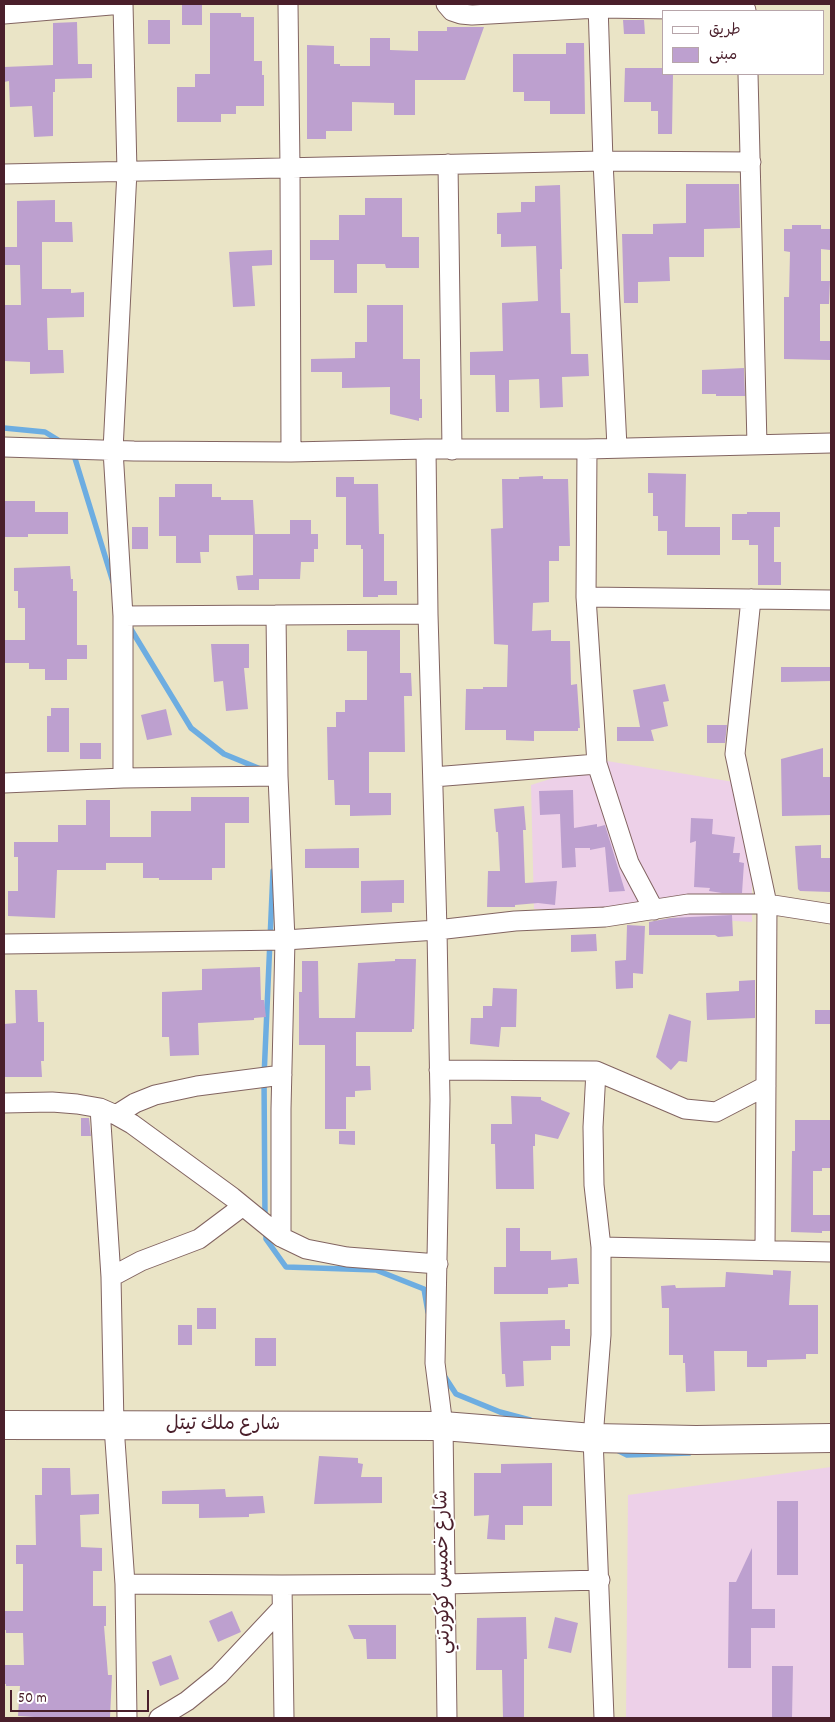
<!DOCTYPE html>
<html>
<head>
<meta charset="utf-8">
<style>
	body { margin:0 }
	#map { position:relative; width:835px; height:1722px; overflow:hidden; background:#eae4c6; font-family:Dekko,"Playpen Sans Arabic",sans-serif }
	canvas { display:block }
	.frame { position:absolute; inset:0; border:5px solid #4a1f2b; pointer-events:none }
	.legend { position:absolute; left:662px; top:10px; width:162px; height:65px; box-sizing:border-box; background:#fff; border:1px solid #b7a5aa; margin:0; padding:6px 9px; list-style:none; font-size:15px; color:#4a1f2b }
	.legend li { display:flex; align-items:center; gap:10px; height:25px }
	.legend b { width:25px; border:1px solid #b7a5aa }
	.scale { position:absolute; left:10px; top:1690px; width:139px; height:22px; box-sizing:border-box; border:2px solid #4a1f2b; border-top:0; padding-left:6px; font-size:15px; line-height:18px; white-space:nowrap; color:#4a1f2b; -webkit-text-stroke:4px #fff; paint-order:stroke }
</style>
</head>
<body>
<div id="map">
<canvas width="835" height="1722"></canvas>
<div class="frame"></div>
<ul class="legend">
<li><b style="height:6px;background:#fff"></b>طريق</li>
<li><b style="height:14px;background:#bda0cf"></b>مبنى</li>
</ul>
<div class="scale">50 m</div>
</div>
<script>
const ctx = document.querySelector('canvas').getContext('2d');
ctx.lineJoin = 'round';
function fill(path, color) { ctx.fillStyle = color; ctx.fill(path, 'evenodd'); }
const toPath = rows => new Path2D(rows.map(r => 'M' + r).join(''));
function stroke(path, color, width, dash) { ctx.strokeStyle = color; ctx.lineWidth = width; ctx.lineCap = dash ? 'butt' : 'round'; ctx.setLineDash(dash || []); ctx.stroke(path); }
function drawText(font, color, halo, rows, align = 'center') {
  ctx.font = font + ' Dekko,"Playpen Sans Arabic",sans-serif'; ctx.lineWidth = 4; ctx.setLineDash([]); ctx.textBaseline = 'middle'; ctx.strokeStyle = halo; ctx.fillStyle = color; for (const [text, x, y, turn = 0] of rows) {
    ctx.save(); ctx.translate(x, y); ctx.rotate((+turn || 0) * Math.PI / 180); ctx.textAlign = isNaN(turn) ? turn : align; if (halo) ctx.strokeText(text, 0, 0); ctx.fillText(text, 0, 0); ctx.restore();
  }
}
const built = toPath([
	[607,761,752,785,752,922,534,909,531,785],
	[831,1467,831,1718,626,1718,628,1495]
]);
const stream = toPath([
	[4,428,45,432,63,443],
	[73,452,113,582],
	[129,626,191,728,224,754,263,770],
	[265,1219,264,1077,273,871],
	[266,1231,266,1239,286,1267,376,1270,424,1289,428,1312],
	[443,1374,456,1394,500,1412,530,1420],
	[617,1450,627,1455,689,1453]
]);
const building = toPath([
	[182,4,202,4,202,25,182,25],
	[210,13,241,13,241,17,254,17,254,61,262,61,262,75,264,75,264,106,236,106,236,114,221,114,221,122,177,122,177,87,195,87,195,74,210,74],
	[148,20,170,20,170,44,148,44],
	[623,20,644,20,645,34,624,34],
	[77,22,78,64,92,64,92,78,55,79,55,92,53,92,53,136,34,137,32,106,10,107,9,81,4,82,4,67,53,65,53,23],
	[447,27,484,27,465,80,415,80,415,115,394,115,394,103,352,102,352,131,326,131,326,139,307,139,307,45,334,46,334,64,340,64,340,66,370,66,370,38,390,38,390,50,418,51,418,31,447,31],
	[566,43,584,43,585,114,550,114,550,101,524,101,524,92,513,92,513,54,566,54],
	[625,68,664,68,664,74,673,74,672,134,658,134,658,111,651,111,651,102,624,102],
	[686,184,739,184,740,228,704,229,704,257,669,257,670,281,638,282,638,303,624,303,622,234,653,234,653,224,686,223],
	[560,185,562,269,560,269,561,313,570,313,571,354,588,354,589,376,562,377,563,407,540,408,539,379,509,380,509,412,496,412,495,375,470,375,470,352,503,351,502,303,538,301,536,246,501,247,501,234,497,234,497,213,521,212,521,202,535,202,535,186],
	[365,198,402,198,402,237,419,237,419,268,386,268,385,264,357,264,357,293,334,293,334,260,310,260,310,240,339,240,339,215,365,215],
	[55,200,55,222,72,222,73,242,42,242,42,289,71,289,71,293,84,292,84,317,47,318,48,350,63,350,64,373,30,374,30,362,4,361,4,305,21,305,20,265,4,265,4,247,17,247,17,201],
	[792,225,821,225,821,229,830,229,830,250,821,249,821,281,830,281,829,304,820,304,820,341,830,341,830,360,784,359,784,297,789,297,790,252,784,251,784,229,792,229],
	[272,250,272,265,252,266,255,306,233,307,229,252],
	[367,305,403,305,403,359,420,359,420,399,422,399,422,418,419,418,419,421,390,414,390,387,342,388,342,372,311,372,311,359,355,358,355,342,367,342],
	[744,368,745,396,716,396,716,394,702,394,702,370],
	[648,473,686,474,685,527,720,527,720,555,667,555,667,531,658,531,658,516,653,516,653,493,648,493],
	[543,476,543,479,568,479,570,546,559,546,559,561,549,561,549,602,533,603,532,631,551,630,551,641,570,641,571,685,577,684,580,728,578,728,578,731,534,731,534,741,506,740,506,730,465,730,466,689,483,689,483,687,507,687,508,645,494,644,491,529,503,528,502,479,519,479,519,477],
	[336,477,354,477,354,484,378,484,379,534,384,534,384,581,397,581,397,595,378,595,378,597,363,597,363,549,361,549,361,545,346,545,346,497,336,497],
	[175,484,212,484,212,497,221,497,221,500,253,500,255,534,290,534,290,520,311,520,311,534,318,534,318,549,314,549,314,562,301,562,300,579,259,579,259,590,238,590,236,576,253,575,253,535,209,535,209,552,200,552,201,563,176,563,176,536,159,536,159,497,175,497],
	[4,501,35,501,35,512,68,512,68,534,28,534,28,537,4,537],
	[747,512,780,512,780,527,774,527,774,562,781,562,781,585,758,585,758,545,749,545,749,540,732,540,732,514,747,514],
	[132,527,148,527,148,549,132,549],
	[70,566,71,579,73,579,73,591,77,591,77,645,87,645,87,659,67,659,67,680,45,680,45,669,29,669,29,663,4,663,4,640,25,640,25,608,18,608,18,591,14,591,14,568],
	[347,630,400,630,400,673,411,673,412,696,404,696,405,752,369,752,369,793,391,793,391,815,350,816,350,805,335,805,334,780,328,780,327,727,336,727,336,712,345,712,345,700,367,700,367,651,347,651],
	[211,644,249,644,249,668,244,668,248,709,226,711,223,681,214,682],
	[781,667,831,667,831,681,781,682],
	[665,684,669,701,663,702,668,726,651,730,654,741,617,741,617,727,640,727,633,690],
	[51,708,69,708,69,752,47,752,47,716,51,716],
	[166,709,172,735,147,740,141,715],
	[707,725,727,725,725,743,707,743],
	[80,743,101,743,101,759,80,759],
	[823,748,823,777,831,777,830,815,782,816,781,759],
	[573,790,574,828,597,824,597,827,605,825,625,891,609,892,605,847,590,850,590,848,575,848,576,867,562,868,560,814,540,815,539,791],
	[191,797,249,797,249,823,225,823,225,868,212,868,212,880,159,880,159,878,143,878,143,863,106,863,106,870,57,870,55,918,8,916,8,891,18,891,18,857,14,857,14,842,58,842,58,825,86,825,86,800,110,800,110,837,151,837,151,811,191,811],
	[524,806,526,830,523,830,525,883,557,881,555,905,538,903,515,905,515,907,487,907,488,871,500,871,498,832,496,832,494,809],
	[691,818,713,819,712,834,735,837,733,853,740,853,739,862,744,863,742,893,722,893,709,891,710,888,694,887,696,841,690,843],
	[821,845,821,858,831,858,831,892,800,891,798,889,795,846],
	[359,848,359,868,305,868,305,849],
	[404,880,404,903,392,903,392,912,361,913,361,881],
	[732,915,733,936,718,937,715,935,649,935,649,922,670,918],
	[627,925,645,926,643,974,633,973,633,988,616,989,615,961,626,960],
	[596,934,597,951,571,952,571,935],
	[395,959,416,959,414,1029,412,1029,412,1032,356,1032,356,1066,370,1066,371,1090,355,1091,355,1097,346,1097,346,1129,325,1129,325,1045,299,1045,299,992,302,992,302,961,318,961,319,1018,355,1018,358,963,395,961],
	[260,967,261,1000,264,1000,266,1017,254,1018,254,1020,198,1023,199,1055,170,1056,169,1037,162,1037,162,992,202,990,202,969],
	[755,980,755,1018,707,1020,706,993,739,991,739,981],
	[493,988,517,989,516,1027,501,1027,499,1047,470,1044,471,1018,483,1018,483,1006,492,1006],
	[15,990,37,990,38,1022,44,1022,44,1061,41,1061,42,1077,4,1077,4,1024,16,1023],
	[815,1010,831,1010,831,1024,815,1024],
	[669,1014,691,1021,687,1062,679,1061,671,1070,656,1057],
	[511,1096,541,1097,541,1100,570,1113,558,1139,535,1134,535,1146,533,1146,534,1189,496,1189,495,1144,491,1144,491,1124,512,1124],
	[81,1118,89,1118,91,1136,81,1136],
	[795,1120,831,1120,831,1168,822,1168,822,1171,813,1171,813,1215,831,1215,831,1231,822,1231,822,1233,791,1232,792,1151,795,1151],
	[339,1131,355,1131,355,1145,339,1144],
	[506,1228,520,1228,520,1251,551,1251,551,1260,577,1258,579,1284,568,1284,568,1287,548,1288,548,1294,494,1294,494,1267,506,1267],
	[773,1270,791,1271,789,1305,818,1305,818,1354,806,1354,806,1359,767,1360,767,1367,747,1367,747,1351,714,1351,715,1391,686,1392,685,1363,683,1363,683,1355,669,1355,669,1308,662,1308,661,1286,675,1285,676,1288,725,1287,726,1272,773,1275],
	[197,1308,216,1308,216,1329,197,1329],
	[565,1320,565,1329,570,1329,570,1346,551,1346,551,1360,523,1361,524,1386,506,1387,505,1374,502,1374,500,1322],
	[178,1325,192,1325,192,1345,178,1345],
	[255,1338,276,1338,276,1366,255,1366],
	[319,1456,358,1458,358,1463,363,1464,361,1477,382,1477,382,1503,314,1504],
	[552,1463,552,1506,523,1506,523,1525,505,1525,505,1540,487,1539,489,1515,474,1516,474,1473,501,1473,501,1464],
	[42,1468,70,1468,71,1495,99,1494,99,1514,80,1515,81,1547,102,1548,102,1571,93,1571,93,1606,106,1606,106,1626,104,1626,108,1675,112,1675,110,1718,50,1718,18,1716,20,1686,6,1686,6,1684,4,1684,4,1665,24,1665,23,1633,6,1633,6,1630,4,1630,4,1611,23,1611,23,1564,16,1564,16,1545,36,1545,35,1495,42,1495],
	[225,1489,226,1497,263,1496,265,1513,249,1514,249,1517,199,1518,199,1504,162,1504,162,1491],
	[777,1501,798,1501,798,1575,777,1575],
	[752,1548,752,1609,775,1609,775,1628,751,1628,751,1668,728,1668,729,1582,736,1582],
	[232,1611,241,1632,218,1642,209,1621],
	[526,1617,527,1659,524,1659,524,1718,503,1718,502,1670,476,1670,477,1618],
	[555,1617,578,1623,571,1653,548,1648],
	[348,1625,396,1625,396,1659,367,1659,366,1639,354,1639],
	[171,1655,179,1679,160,1686,152,1662],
	[772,1666,793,1666,792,1718,772,1718]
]);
const minor = toPath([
	[288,4,290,168,291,452],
	[446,4,452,11,461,14,472,15,598,8,746,10],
	[598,4,603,161,617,447],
	[4,14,123,4],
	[748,74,757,445],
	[448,164,452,450],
	[4,174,603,161,751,162],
	[4,447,134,451,291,452,426,449,428,614,437,930,440,1100,435,1363,443,1426,447,1718],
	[426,449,587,449,831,443],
	[587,449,586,597,597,764,629,863,654,910],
	[586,597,831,600],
	[751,599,735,754,767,904,765,1250],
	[123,616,276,615],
	[278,776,285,940,281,1109,281,1237],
	[433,777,597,764],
	[123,778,123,616,113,450,127,171,123,4],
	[4,783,123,778,278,776,276,615,428,614],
	[4,944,285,940,437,930,515,921,605,917,688,904,767,904,831,914],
	[439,1070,596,1071],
	[4,1103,52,1102,77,1104,100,1108,116,1115,132,1124,232,1197,281,1237,306,1249,347,1257,438,1264],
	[100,1108,111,1277,114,1426,125,1584,127,1718],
	[116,1115,135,1103,155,1095,197,1086,282,1075],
	[601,1247,831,1252],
	[111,1277,141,1261,199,1239,243,1206],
	[125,1584,282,1585],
	[159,1718,187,1701,219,1675,282,1608],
	[284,1718,282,1585,445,1584,600,1580],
	[604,1718,593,1438,601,1335,601,1247,594,1185,593,1127,596,1071,685,1109,716,1112,766,1086]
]);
const secondary = toPath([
	[4,1425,443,1426,593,1438,696,1440,831,1438]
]);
const streetNames = [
	["شارع ملك تيتل",223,1426],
	["شارع خميس كوكورتني",445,1572,-91]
];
fill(built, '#edd0e8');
stroke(stream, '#6dade1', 5.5);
fill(building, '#bda0cf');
stroke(minor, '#826461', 21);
stroke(secondary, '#826461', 30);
stroke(minor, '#fff', 19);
stroke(secondary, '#fff', 28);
drawText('19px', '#4a1f2b', '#fff', streetNames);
</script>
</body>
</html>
